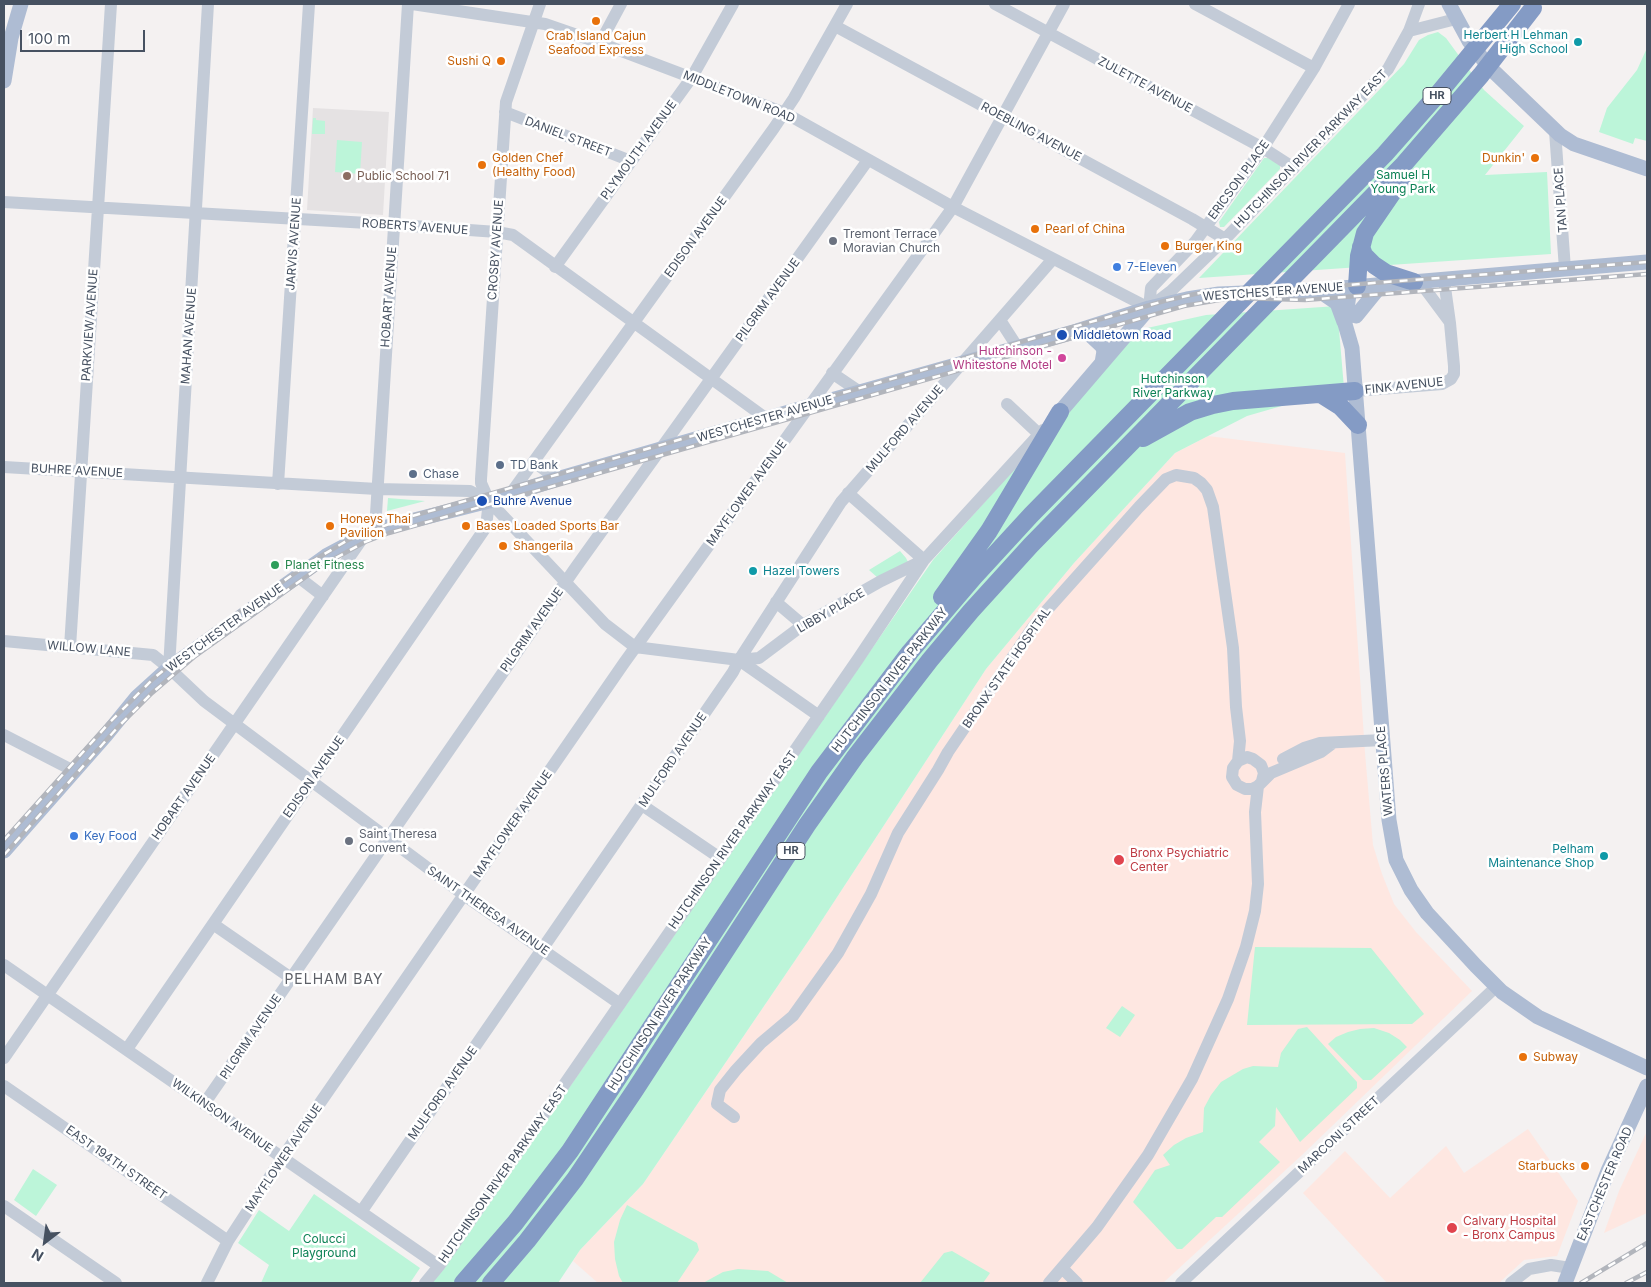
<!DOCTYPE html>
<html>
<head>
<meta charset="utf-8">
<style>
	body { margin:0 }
	#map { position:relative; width:1651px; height:1287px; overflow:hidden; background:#f4f1f1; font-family:Inter,sans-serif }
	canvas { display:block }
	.frame { position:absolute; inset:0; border:5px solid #465161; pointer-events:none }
	.north { position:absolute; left:20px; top:1217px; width:50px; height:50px; -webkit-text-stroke:4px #fff; paint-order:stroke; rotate:210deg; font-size:14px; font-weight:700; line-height:20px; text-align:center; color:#465161 }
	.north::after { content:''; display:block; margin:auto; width:18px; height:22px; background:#465161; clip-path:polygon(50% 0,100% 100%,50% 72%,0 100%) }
	.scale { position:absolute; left:20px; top:30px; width:125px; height:22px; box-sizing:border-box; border:2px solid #465161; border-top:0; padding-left:6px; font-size:15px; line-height:18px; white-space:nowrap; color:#465161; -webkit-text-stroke:4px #fff; paint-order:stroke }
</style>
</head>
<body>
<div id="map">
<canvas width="1651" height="1287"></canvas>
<div class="frame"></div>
<div class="north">N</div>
<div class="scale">100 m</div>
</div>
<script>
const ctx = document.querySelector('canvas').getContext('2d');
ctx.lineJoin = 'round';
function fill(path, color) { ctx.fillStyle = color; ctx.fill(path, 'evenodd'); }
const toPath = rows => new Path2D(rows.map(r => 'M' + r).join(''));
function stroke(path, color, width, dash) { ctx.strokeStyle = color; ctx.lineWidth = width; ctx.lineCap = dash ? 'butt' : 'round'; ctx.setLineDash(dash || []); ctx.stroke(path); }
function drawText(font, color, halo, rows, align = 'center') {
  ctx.font = font + ' Inter,sans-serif'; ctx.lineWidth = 5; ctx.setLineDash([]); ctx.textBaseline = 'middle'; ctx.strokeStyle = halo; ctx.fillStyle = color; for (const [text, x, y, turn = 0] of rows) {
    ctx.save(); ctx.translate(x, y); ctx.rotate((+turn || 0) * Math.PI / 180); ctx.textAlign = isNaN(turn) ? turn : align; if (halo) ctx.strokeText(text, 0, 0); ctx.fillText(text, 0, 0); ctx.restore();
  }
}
const education = toPath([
	[313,108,389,112,383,215,307,210]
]);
const medical = toPath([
	[1208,436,1345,453,1365,753,1373,845,1382,874,1394,904,1416,932,1472,991,1302,1155,1163,1283,598,1283,573,1261,580,1250,643,1184,811,937,986,669,1074,563,1175,453],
	[1528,1129,1578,1201,1557,1256,1524,1260,1499,1283,1387,1283,1303,1193,1345,1151,1390,1198,1446,1146,1464,1173],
	[1647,1131,1647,1213,1604,1233,1619,1191]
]);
const green = toPath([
	[1438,32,1446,38,1484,90,1524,126,1485,175,1547,172,1551,254,1199,278,1404,64,1419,40,1428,35],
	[1647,48,1647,141,1635,138,1633,144,1599,132,1607,108,1637,70],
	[313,118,316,118,316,120,325,121,325,134,312,134],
	[337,140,362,142,360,174,335,172],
	[1264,158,1268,158,1280,165,1280,169,1224,227,1220,227,1219,222],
	[1337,306,1344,388,1247,416,1175,453,1074,563,986,669,811,937,643,1184,580,1250,558,1283,431,1283,444,1269,542,1127,933,560,1138,330,1206,315],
	[388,498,425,501,387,511],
	[900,551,906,558,908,562,878,578,869,570],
	[1255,947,1371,948,1424,1014,1412,1024,1247,1025],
	[1122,1006,1135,1015,1120,1037,1106,1028],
	[1307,1027,1357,1082,1357,1088,1300,1142,1276,1107,1275,1126,1259,1142,1280,1162,1222,1217,1216,1217,1182,1249,1177,1249,1133,1202,1155,1170,1170,1165,1163,1155,1174,1145,1186,1138,1203,1132,1204,1108,1211,1095,1221,1082,1243,1069,1253,1066,1278,1067,1281,1053,1298,1029],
	[1374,1028,1389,1033,1400,1040,1407,1047,1371,1080,1363,1080,1328,1044,1336,1037,1348,1032,1360,1029],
	[33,1169,57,1185,36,1216,14,1200],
	[314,1194,420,1268,410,1283,261,1283,269,1265,238,1243,259,1210,289,1231],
	[627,1205,697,1243,699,1250,677,1283,623,1283,619,1276,615,1259,614,1242,620,1220],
	[952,1251,990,1273,983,1283,920,1283,944,1253],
	[738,1269,768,1271,788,1283,703,1283,723,1272]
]);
const minor = toPath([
	[412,4,545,24,600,43,785,113,953,207,1149,308],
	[995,4,1263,148,1294,168],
	[1195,4,1314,68],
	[835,26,1192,219,1225,239],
	[1409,31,1456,19],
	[600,43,621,4],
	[505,112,631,161],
	[1555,131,1565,269],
	[4,202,385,224,497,232,513,235,767,419],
	[555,267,692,77,733,4],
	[1420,282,1449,321],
	[1150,307,1171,291,1225,239,1388,69,1409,31,1419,4],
	[1149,308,1151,288,1195,242,1263,148,1314,68,1349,4],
	[1000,320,1018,348],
	[832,373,860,392],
	[1355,391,1442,384,1451,379,1454,374,1454,366,1450,323,1444,280],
	[1007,404,1039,434],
	[534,462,557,479],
	[4,467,377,489,470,491,489,501,605,624,635,647,739,660,819,716],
	[278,484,309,4],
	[511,493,774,128,794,98,847,4],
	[848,493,924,560],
	[375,530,408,4],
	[297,576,323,596],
	[776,602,803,625],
	[4,641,153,655,169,668,204,701,464,895,620,1004],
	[70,647,111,4],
	[739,660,759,658,803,625,881,581,924,560],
	[169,668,208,4],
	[4,735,74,771],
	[1283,759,1304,748,1320,743,1383,740],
	[1262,781,1264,773,1261,765,1253,759,1247,757,1238,761,1233,768,1232,777,1237,785,1245,789,1252,789,1258,786,1271,773,1321,752,1333,743],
	[642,805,720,858],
	[213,924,291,978],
	[4,965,439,1266],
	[127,1049,486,527,489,501,481,483,481,479,506,102,540,4],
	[4,1058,364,536],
	[4,1086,228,1241],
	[204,1104,576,567,868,160],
	[734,1117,717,1104,720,1090,736,1070,761,1043,793,1016,838,953,871,894,898,833,938,770,948,752,1033,627,1047,610,1139,507,1166,479,1176,475,1194,478,1201,483,1207,490,1213,507,1233,648,1236,707,1240,741,1238,761],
	[4,1206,116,1283],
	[361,1212,733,672,739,660,841,502,1052,260],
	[1063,1269,1077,1283],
	[207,1283,228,1241,282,1158,624,663,953,207,1064,4],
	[425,1283,439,1266,858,659,924,560,1043,430],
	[1049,1283,1097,1227,1148,1155,1192,1079,1228,999,1246,947,1255,911,1258,884,1255,812,1258,786],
	[1181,1283,1496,987],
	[1511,1283,1529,1269,1551,1265,1570,1268]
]);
const major = toPath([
	[1449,4,1469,41,1488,66,1560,135,1574,144,1647,169],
	[4,81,11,38,21,4],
	[1350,287,1345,324,1352,348,1389,820,1396,860,1411,890,1427,913,1476,966,1502,992,1538,1017,1647,1068],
	[1318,290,1337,303,1344,322],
	[1356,316,1382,284],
	[1077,331,1088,333,1102,346,1104,351,1102,363],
	[1060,412,1149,308],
	[4,851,106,735,137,697,169,668,326,556,375,530,489,501,557,479,810,406,1077,331,1149,308,1187,299,1219,294,1318,290,1647,262],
	[1565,1283,1608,1171,1647,1086]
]);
const highway = toPath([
	[1361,247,1364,255,1374,265,1386,273,1414,282],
	[1357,286,1359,256,1365,233,1402,179],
	[1322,395,1341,407,1358,425],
	[1143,438,1190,412,1213,405,1233,401,1355,391],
	[942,597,989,531,1060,412],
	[463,1283,515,1223,570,1151,819,772,910,652,974,577,1031,515,1385,154,1438,94,1512,4],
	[491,1283,527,1241,575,1179,635,1090,807,825,855,757,930,660,971,611,1031,545,1404,164,1481,75,1533,8]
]);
const rail = toPath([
	[1256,292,1647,262],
	[4,840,110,722,153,679,206,635,311,562,348,540,402,519,1164,301,1204,292,1263,287],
	[4,855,118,727,152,693,194,657,321,566,365,542,389,533,1184,306,1219,300,1239,298,1305,300,1647,274],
	[1581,1283,1647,1243],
	[1626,1283,1647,1272]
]);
const markers = [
	[596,21,5,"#e8710a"],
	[1578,42,5,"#0f9aa8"],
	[501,61,5,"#e8710a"],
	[1535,158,5,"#e8710a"],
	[482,165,5,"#e8710a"],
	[347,176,5,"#8d6e63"],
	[1035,229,5,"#e8710a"],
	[833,241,5,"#6b7280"],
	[1165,246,5,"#e8710a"],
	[1117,267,5,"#3f7fe0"],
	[1062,335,6,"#1a4fb4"],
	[1062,358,5,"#d1479c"],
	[500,465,5,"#5c6f8a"],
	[413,474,5,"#5c6f8a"],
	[482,501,6,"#1a4fb4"],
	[330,526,5,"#e8710a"],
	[466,526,5,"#e8710a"],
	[503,546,5,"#e8710a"],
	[275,565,5,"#2e9e5b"],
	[753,571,5,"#0f9aa8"],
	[74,836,5,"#3f7fe0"],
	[349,841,5,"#6b7280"],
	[1604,856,5,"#0f9aa8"],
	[1119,860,6,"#e0444e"],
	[1523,1057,5,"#e8710a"],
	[1585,1166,5,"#e8710a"],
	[1452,1228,6,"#e0444e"]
];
const shields = [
	[1437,96,28],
	[791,851,28]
];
const shieldNames = [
	["HR",1437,96],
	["HR",791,851]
];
const cultureNames = [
	["Herbert H Lehman",1568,35],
	["High School",1568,49],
	["Hazel Towers",763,571,"left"],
	["Pelham",1594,849],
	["Maintenance Shop",1594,863]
];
const foodNames = [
	["Crab Island Cajun",596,36,"center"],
	["Seafood Express",596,50,"center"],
	["Sushi Q",491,61,"right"],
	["Golden Chef",492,158],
	["(Healthy Food)",492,172],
	["Dunkin'",1525,158,"right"],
	["Pearl of China",1045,229],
	["Burger King",1175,246],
	["Honeys Thai",340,519],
	["Pavilion",340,533],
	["Bases Loaded Sports Bar",476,526],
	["Shangerila",513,546],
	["Subway",1533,1057],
	["Starbucks",1575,1166,"right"]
];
const streetNames = [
	["ZULETTE AVENUE",1145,85,28],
	["MIDDLETOWN ROAD",739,97,22],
	["ROEBLING AVENUE",1031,132,28],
	["DANIEL STREET",568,137,21],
	["HUTCHINSON RIVER PARKWAY EAST",1311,149,-46],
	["PLYMOUTH AVENUE",639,150,-54],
	["ERICSON PLACE",1239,180,-54],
	["TAN PLACE",1561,200,-94],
	["ROBERTS AVENUE",415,227,4],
	["EDISON AVENUE",696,237,-54],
	["JARVIS AVENUE",294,244,-86],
	["CROSBY AVENUE",496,250,-86],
	["WESTCHESTER AVENUE",1273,292,-4],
	["HOBART AVENUE",389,297,-86],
	["PILGRIM AVENUE",768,300,-54],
	["PARKVIEW AVENUE",90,325,-86],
	["MAHAN AVENUE",189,336,-86],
	["FINK AVENUE",1404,386,-6],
	["WESTCHESTER AVENUE",765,419,-16],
	["MULFORD AVENUE",905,429,-49],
	["BUHRE AVENUE",77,471,3],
	["MAYFLOWER AVENUE",747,493,-54],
	["LIBBY PLACE",831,611,-30],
	["WESTCHESTER AVENUE",225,628,-36],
	["PILGRIM AVENUE",532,630,-55],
	["WILLOW LANE",89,649,5],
	["BRONX STATE HOSPITAL",1007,668,-55],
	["HUTCHINSON RIVER PARKWAY",890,680,-52],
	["MULFORD AVENUE",673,760,-56],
	["WATERS PLACE",1385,771,-95],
	["EDISON AVENUE",314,777,-55],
	["HOBART AVENUE",184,797,-55],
	["MAYFLOWER AVENUE",513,824,-55],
	["HUTCHINSON RIVER PARKWAY EAST",733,840,-55],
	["SAINT THERESA AVENUE",488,911,35],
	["HUTCHINSON RIVER PARKWAY",660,1014,-57],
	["PILGRIM AVENUE",251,1037,-56],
	["MULFORD AVENUE",443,1093,-55],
	["WILKINSON AVENUE",222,1116,35],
	["MARCONI STREET",1339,1135,-43],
	["MAYFLOWER AVENUE",284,1158,-56],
	["EAST 194TH STREET",116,1163,35],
	["HUTCHINSON RIVER PARKWAY EAST",503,1174,-55],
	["EASTCHESTER ROAD",1605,1184,-67]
];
const parkNames = [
	["Samuel H",1403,175],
	["Young Park",1403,189],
	["Hutchinson",1173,379],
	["River Parkway",1173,393],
	["Colucci",324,1239],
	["Playground",324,1253]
];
const educationNames = [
	["Public School 71",357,176]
];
const worshipNames = [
	["Tremont Terrace",843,234],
	["Moravian Church",843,248],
	["Saint Theresa",359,834],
	["Convent",359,848]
];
const shopNames = [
	["7-Eleven",1127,267],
	["Key Food",84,836]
];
const transitNames = [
	["Middletown Road",1073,335],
	["Buhre Avenue",493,501]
];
const hotelNames = [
	["Hutchinson -",1052,351],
	["Whitestone Motel",1052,365]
];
const serviceNames = [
	["TD Bank",510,465],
	["Chase",423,474]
];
const leisureNames = [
	["Planet Fitness",285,565]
];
const healthNames = [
	["Bronx Psychiatric",1130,853],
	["Center",1130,867],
	["Calvary Hospital",1463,1221],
	["- Bronx Campus",1463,1235]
];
const neighbourhoodNames = [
	["PELHAM BAY",334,980]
];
fill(education, '#e5e2e3');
fill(medical, '#fee7e1');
fill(green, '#bcf5d9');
stroke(minor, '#c3cbd7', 12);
stroke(major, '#aebcd3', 15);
stroke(highway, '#849bc5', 18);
stroke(rail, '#b2b5bc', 4.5);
stroke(rail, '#fff', 2.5, [8]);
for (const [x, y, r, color] of markers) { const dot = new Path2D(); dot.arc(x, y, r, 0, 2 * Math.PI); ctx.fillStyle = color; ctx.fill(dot); stroke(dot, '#fff', 2); }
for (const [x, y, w] of shields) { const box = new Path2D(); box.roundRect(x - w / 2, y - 8.5, w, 17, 4); ctx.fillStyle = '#fff'; ctx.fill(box); stroke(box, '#465161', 1); }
drawText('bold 11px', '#465161', null, shieldNames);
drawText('12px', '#0d838f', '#fff', cultureNames, 'right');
drawText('12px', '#c56008', '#fff', foodNames, 'left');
drawText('12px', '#465161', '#fff', streetNames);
drawText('12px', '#0c8255', '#fff', parkNames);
drawText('12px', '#785e54', '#fff', educationNames, 'left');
drawText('12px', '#5b616d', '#fff', worshipNames, 'left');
drawText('12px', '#366cbe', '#fff', shopNames, 'left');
drawText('12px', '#164399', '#fff', transitNames, 'left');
drawText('12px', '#b23c85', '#fff', hotelNames, 'right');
drawText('12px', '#4e5e75', '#fff', serviceNames, 'left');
drawText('12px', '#27864d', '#fff', leisureNames, 'left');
drawText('12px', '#be3a42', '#fff', healthNames, 'left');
ctx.letterSpacing = '1px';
drawText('14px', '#5d6067', '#fff', neighbourhoodNames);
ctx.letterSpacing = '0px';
</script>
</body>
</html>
